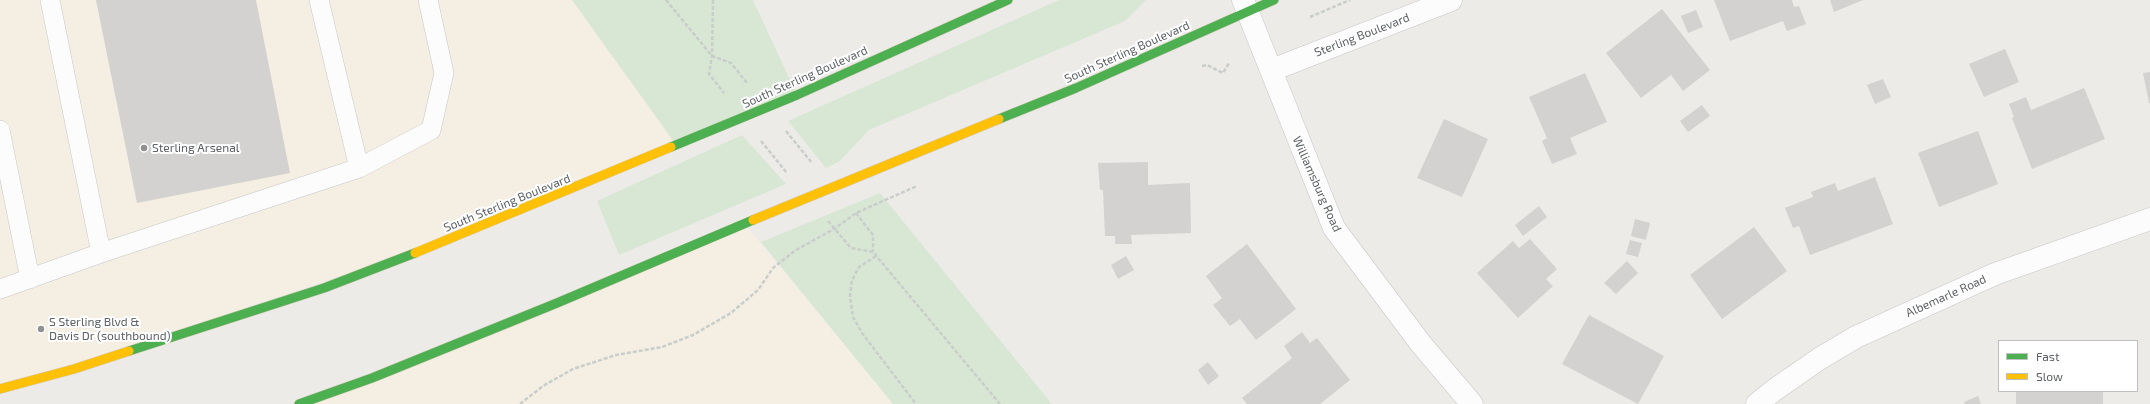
<!DOCTYPE html>
<html>
<head>
<meta charset="utf-8">
<style>
	body { margin:0 }
	#map { position:relative; width:2150px; height:404px; overflow:hidden; background:#ecebe8; font-family:"Exo 2",sans-serif }
	canvas { display:block }
	.legend { position:absolute; left:1998px; top:340px; width:140px; height:52px; box-sizing:border-box; background:#fff; border:1px solid #bec0c1; margin:0; padding:5px 7px; list-style:none; font-size:12px; color:#5d6165 }
	.legend li { display:flex; align-items:center; gap:8px; height:20px }
	.legend b { width:20px; border:1px solid #bec0c1 }
</style>
</head>
<body>
<div id="map">
<canvas width="2150" height="404"></canvas>
<ul class="legend">
<li><b style="height:5px;background:#4caf50"></b>Fast</li>
<li><b style="height:5px;background:#ffc107"></b>Slow</li>
</ul>
</div>
<script>
const ctx = document.querySelector('canvas').getContext('2d');
ctx.lineJoin = 'round';
function fill(path, color) { ctx.fillStyle = color; ctx.fill(path, 'evenodd'); }
const toPath = rows => new Path2D(rows.map(r => 'M' + r).join(''));
function stroke(path, color, width, dash) { ctx.strokeStyle = color; ctx.lineWidth = width; ctx.lineCap = dash ? 'butt' : 'round'; ctx.setLineDash(dash || []); ctx.stroke(path); }
function drawText(font, color, halo, rows, align = 'center') {
  ctx.font = font + ' "Exo 2",sans-serif'; ctx.lineWidth = 4; ctx.setLineDash([]); ctx.textBaseline = 'middle'; ctx.strokeStyle = halo; ctx.fillStyle = color; for (const [text, x, y, turn = 0] of rows) {
    ctx.save(); ctx.translate(x, y); ctx.rotate((+turn || 0) * Math.PI / 180); ctx.textAlign = isNaN(turn) ? turn : align; if (halo) ctx.strokeText(text, 0, 0); ctx.fillText(text, 0, 0); ctx.restore();
  }
}
const commercial = toPath([
	[0,0,572,0,677,146,438,244,0,389],
	[745,224,893,404,299,404]
]);
const green = toPath([
	[572,0,753,0,797,95,677,146],
	[1059,0,1146,0,1125,21,869,130,840,161,826,168,788,121],
	[742,135,786,184,619,255,597,201],
	[880,193,1052,404,893,404,761,242]
]);
const building = toPath([
	[96,0,256,0,290,173,137,203],
	[1714,0,1792,0,1794,7,1799,6,1806,24,1787,31,1783,21,1730,41],
	[1830,0,1863,0,1834,12],
	[1662,9,1710,70,1683,91,1671,75,1641,98,1606,53],
	[1696,10,1703,27,1688,33,1681,16],
	[2005,49,2019,82,1984,97,1969,64],
	[2150,72,2150,103,2149,103,2143,73],
	[1585,73,1607,122,1570,138,1577,154,1552,164,1542,141,1547,138,1529,97],
	[1883,79,1891,97,1875,104,1867,85],
	[2084,88,2105,139,2032,169,2012,118,2014,117,2009,104,2026,97,2031,110],
	[1702,105,1710,116,1688,132,1680,121],
	[1444,119,1488,139,1462,197,1417,178],
	[1978,131,1998,184,1939,207,1918,153],
	[1148,162,1148,185,1190,183,1191,233,1131,235,1132,244,1115,244,1115,236,1105,236,1103,190,1100,190,1098,163],
	[1875,177,1893,224,1810,255,1799,226,1793,228,1785,208,1813,197,1811,192,1835,183,1838,191],
	[1539,206,1547,217,1523,236,1515,225],
	[1635,219,1650,223,1646,240,1631,236],
	[1754,227,1787,271,1722,319,1690,275],
	[1530,239,1557,269,1546,279,1553,286,1518,318,1477,273,1513,241,1519,248],
	[1630,240,1642,243,1638,257,1626,254],
	[1247,244,1296,309,1256,340,1240,319,1230,326,1213,305,1222,298,1206,276],
	[1126,256,1134,270,1118,279,1111,265],
	[1627,261,1638,273,1616,294,1604,283],
	[1589,315,1664,356,1638,404,1562,364],
	[1302,332,1310,343,1317,338,1350,380,1320,404,1247,404,1242,398,1292,358,1284,346],
	[1208,362,1219,376,1208,385,1198,370],
	[2016,391,2103,391,2103,404,2016,404],
	[1978,396,1981,404,1965,404,1964,402]
]);
const path = toPath([
	[666,0,712,56,731,63,747,83],
	[713,0,712,56,709,74,724,93],
	[1310,17,1350,0],
	[1202,66,1207,65,1223,73,1229,63],
	[786,131,812,163],
	[761,141,787,173],
	[856,213,873,235,873,252],
	[828,221,851,248,873,252,1000,404],
	[876,256,859,267,852,280,850,296,853,317,862,333,916,404],
	[520,404,543,386,573,369,616,355,662,347,693,335,731,313,758,290,773,268,796,250,834,229,856,213,917,186]
]);
const lane = toPath([
	[50,0,101,253],
	[0,130,30,279],
	[359,168,431,130,444,73,428,0],
	[0,289,101,253,359,168,319,0]
]);
const street = toPath([
	[1243,0,1334,228,1421,344,1472,404],
	[1272,70,1451,0],
	[1757,404,1773,391,1819,359,1856,337,1995,274,2150,219]
]);
const fast = toPath([
	[999,119,1076,88,1274,0],
	[671,147,797,95,1008,0],
	[129,351,324,288,415,253],
	[299,404,372,378,557,303,753,220]
]);
const slow = toPath([
	[753,220,999,119],
	[415,253,671,147],
	[0,389,74,369,129,351]
]);
const markers = [
	[144,148,4,"#8f9193"],
	[41,329,4,"#8f9193"]
];
const streetNames = [
	["Sterling Boulevard",1362,35,-21],
	["South Sterling Boulevard",1127,52,-24],
	["South Sterling Boulevard",805,77,-24],
	["Williamsburg Road",1317,184,66],
	["South Sterling Boulevard",507,203,-22],
	["Albemarle Road",1946,296,-24]
];
const poiNames = [
	["Sterling Arsenal",152,148],
	["S Sterling Blvd &",49,322],
	["Davis Dr (southbound)",49,336]
];
fill(commercial, '#f4efe2');
fill(green, '#d8e7d4');
fill(building, '#d3d2d1');
stroke(lane, '#c7c7c7', 20);
stroke(street, '#c7c7c7', 23);
stroke(fast, '#d2c8b8', 10);
stroke(slow, '#d2c8b8', 10);
stroke(path, '#c9cdcb', 2.5, [4, 2]);
stroke(lane, '#fcfcfc', 19);
stroke(street, '#fcfcfc', 22);
stroke(fast, '#4caf50', 9);
stroke(slow, '#ffc107', 9);
for (const [x, y, r, color] of markers) { const dot = new Path2D(); dot.arc(x, y, r, 0, 2 * Math.PI); ctx.fillStyle = color; ctx.fill(dot); stroke(dot, '#fff', 1.5); }
drawText('12px', '#5d6165', '#fff', streetNames);
drawText('12px', '#5d6165', '#fff', poiNames, 'left');
</script>
</body>
</html>
